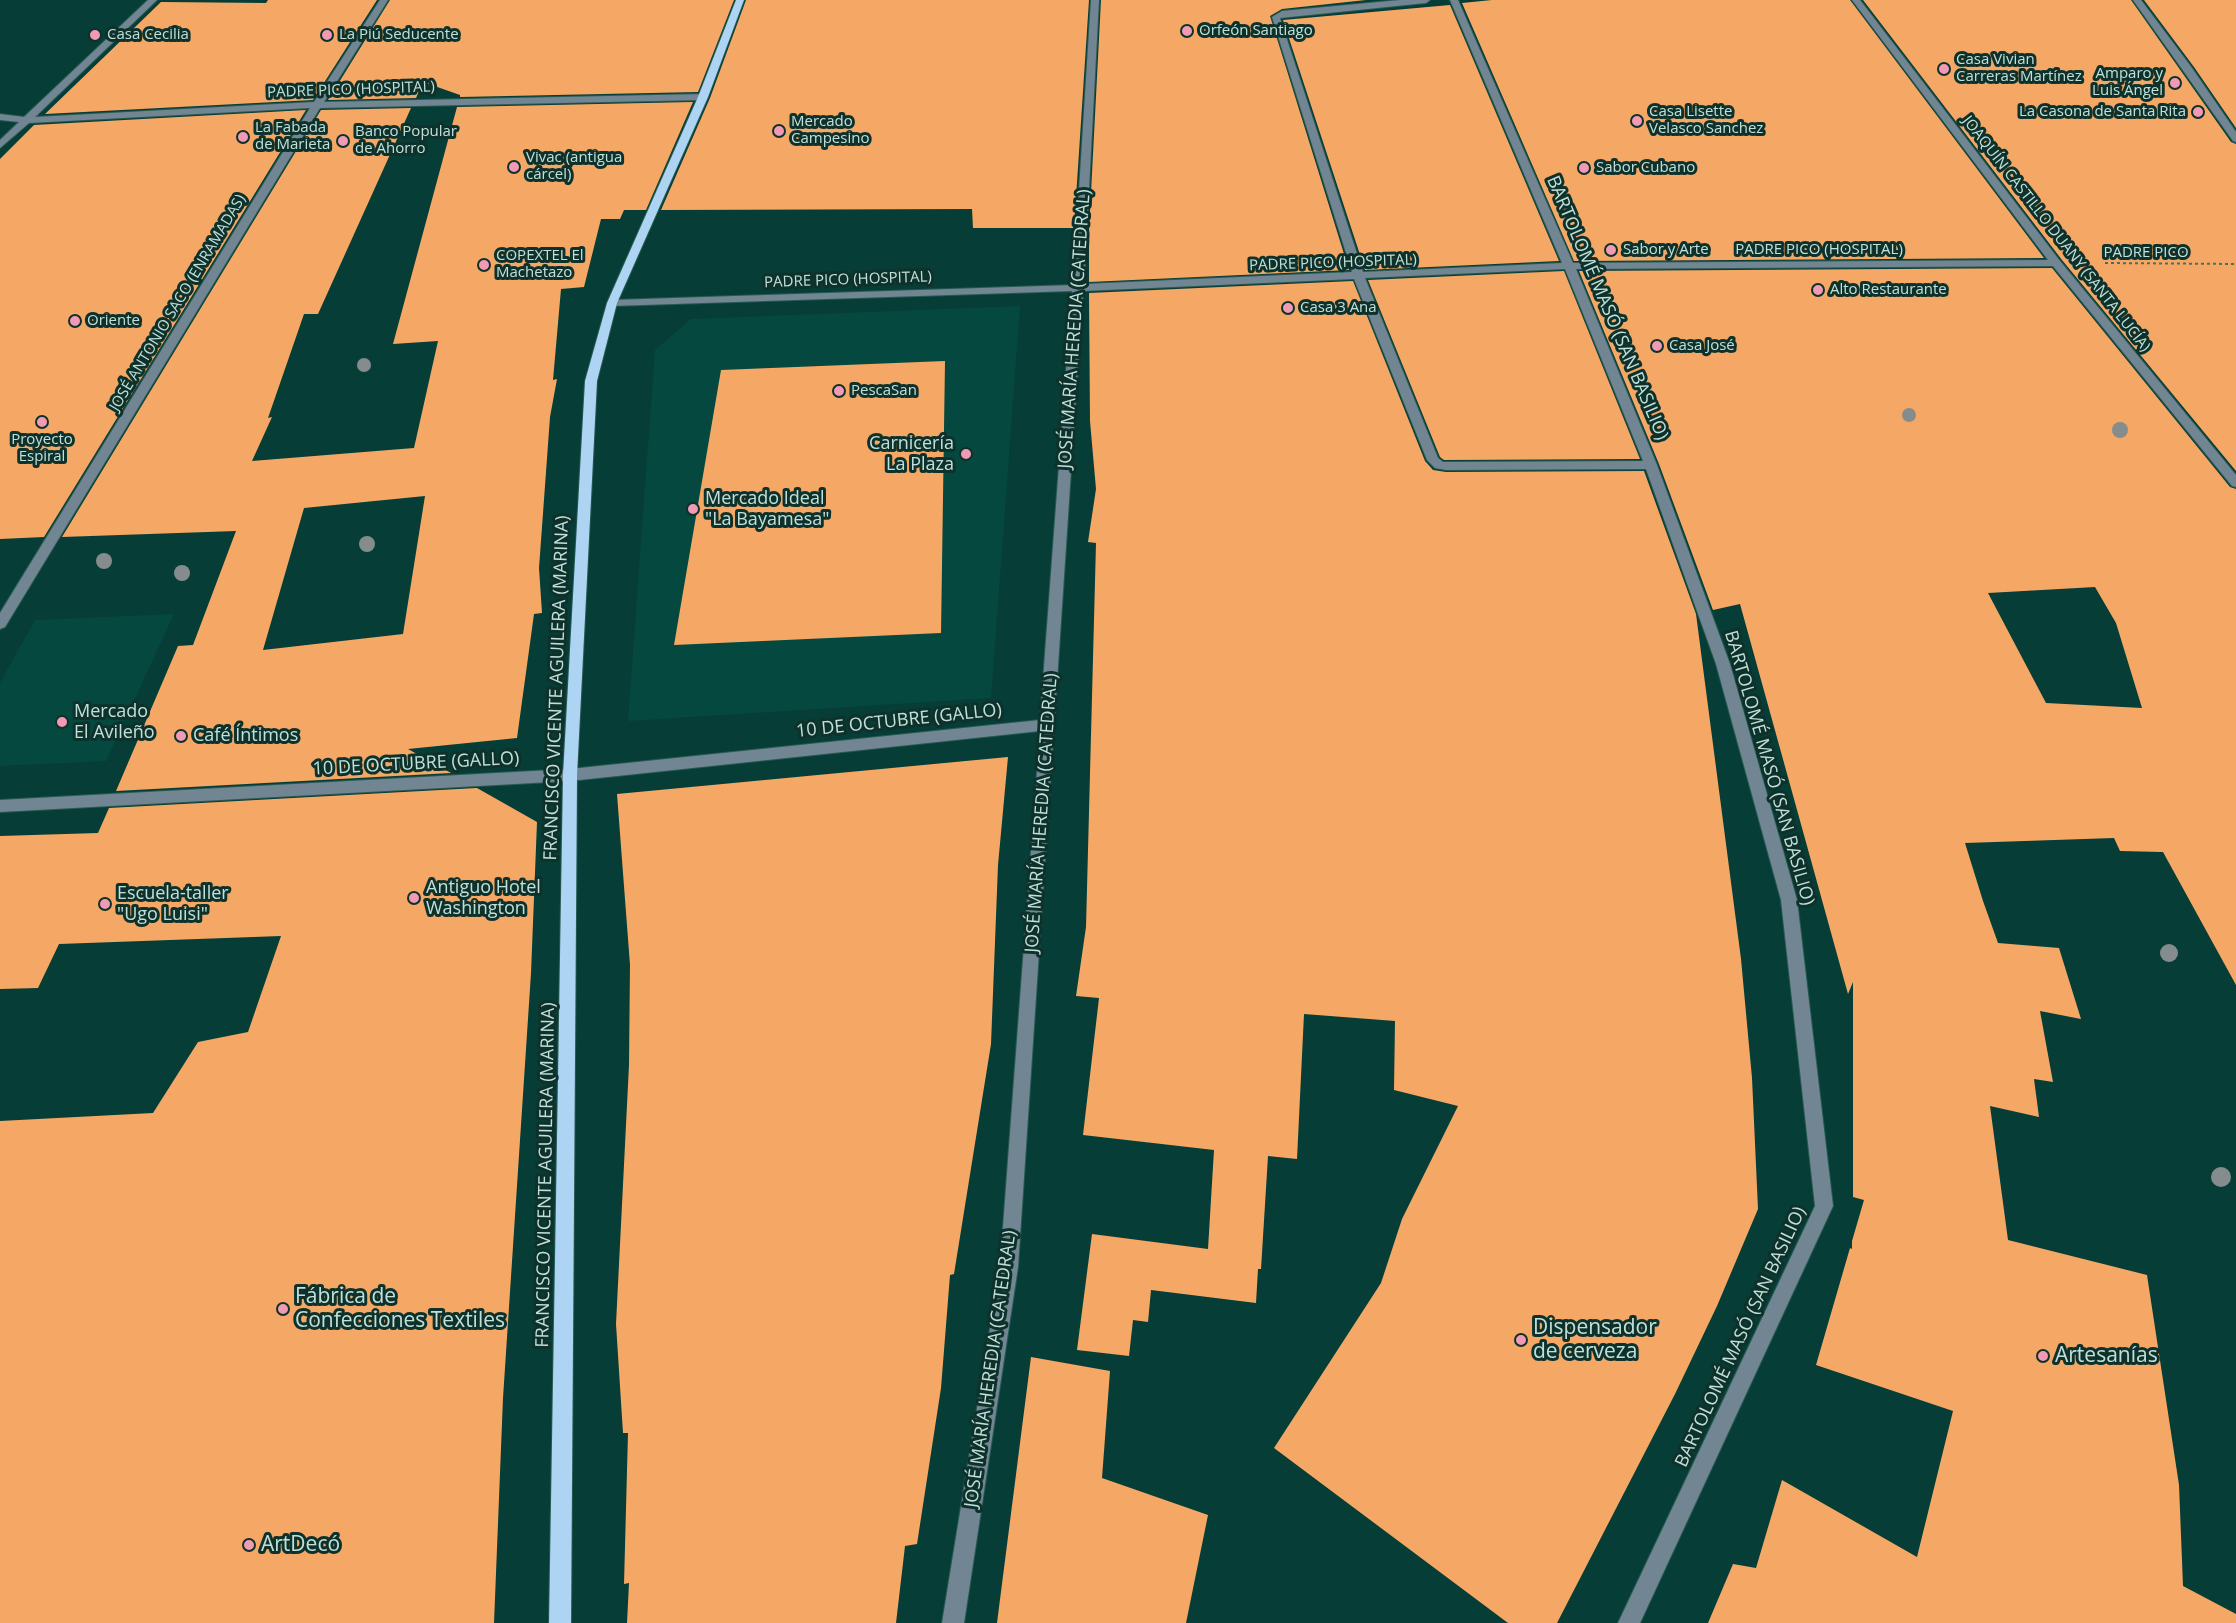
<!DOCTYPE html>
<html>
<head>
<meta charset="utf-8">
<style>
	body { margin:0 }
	canvas { display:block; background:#063d36 }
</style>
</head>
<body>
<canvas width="2236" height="1623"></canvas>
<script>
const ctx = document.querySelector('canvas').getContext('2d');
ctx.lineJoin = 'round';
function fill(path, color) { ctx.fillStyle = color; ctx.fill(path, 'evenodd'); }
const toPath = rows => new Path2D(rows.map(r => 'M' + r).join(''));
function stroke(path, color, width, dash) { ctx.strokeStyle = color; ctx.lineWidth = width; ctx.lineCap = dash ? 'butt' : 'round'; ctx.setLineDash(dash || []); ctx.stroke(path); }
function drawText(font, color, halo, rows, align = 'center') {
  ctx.font = font + ' "Open Sans",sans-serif'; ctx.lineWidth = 6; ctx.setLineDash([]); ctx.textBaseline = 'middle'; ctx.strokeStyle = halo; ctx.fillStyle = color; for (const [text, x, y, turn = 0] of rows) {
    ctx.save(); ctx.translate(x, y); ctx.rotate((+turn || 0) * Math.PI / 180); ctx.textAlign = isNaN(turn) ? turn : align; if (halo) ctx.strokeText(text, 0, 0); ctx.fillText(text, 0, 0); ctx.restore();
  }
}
const built = toPath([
	[1020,306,991,698,628,721,655,350,691,319],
	[174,614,106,761,0,766,0,683,35,620]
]);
const building = toPath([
	[268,0,377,0,313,100,45,114,161,2,266,3],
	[390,0,734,0,698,92,460,97,460,95,423,82,416,98,328,100],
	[746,0,1089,0,1074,228,973,228,972,209,661,210,710,98],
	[1101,0,1366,0,1282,9,1270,16,1349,270,1089,282,1089,231],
	[1492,0,1850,0,2044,258,1574,261,1462,3],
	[1863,0,2131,0,2231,142,2236,144,2236,471,2062,260],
	[2144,0,2236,0,2236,128,2194,67],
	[1450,5,1559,261,1365,270,1283,20],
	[693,102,646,210,624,210,620,219,601,219,584,287,561,289,553,380,557,379,550,417,539,568,542,613,534,614,517,738,408,749,451,773,116,791,178,646,193,645,236,531,62,537,321,110,411,108,318,314,304,314,268,418,272,417,252,461,414,448,438,341,393,344,457,107],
	[425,496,403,634,263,650,304,508],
	[306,110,44,537,0,539,0,159,34,125],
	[2052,268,2230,487,2236,489,2236,985,2163,852,2120,851,2114,838,1965,843,1983,901,1998,943,2059,948,2081,1019,2040,1011,2053,1082,2034,1079,2039,1117,1990,1106,2008,1240,2147,1275,2179,1485,2183,1586,2236,1614,2236,1623,1708,1623,1733,1564,1756,1568,1782,1480,1917,1557,1953,1411,1816,1365,1850,1248,1852,1249,1852,1241,1864,1200,1853,1197,1853,982,1848,994,1740,604,1713,610,1659,464,1579,271],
	[2095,587,2116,623,2142,708,2046,703,1988,593],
	[1564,271,1640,459,1444,460,1440,457,1368,280],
	[1353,281,1425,461,1433,470,1446,472,1644,471,1696,614,1741,959,1752,1078,1758,1209,1717,1306,1675,1394,1557,1623,1508,1623,1274,1448,1381,1283,1402,1219,1458,1106,1394,1090,1395,1021,1304,1014,1297,1159,1268,1156,1261,1269,1258,1269,1256,1303,1151,1290,1148,1322,1133,1320,1129,1356,1077,1350,1092,1234,1208,1249,1214,1150,1083,1135,1099,998,1076,996,1086,927,1096,543,1088,542,1096,489,1090,421,1089,293],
	[945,361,941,633,674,645,721,370],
	[1008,757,998,865,991,1044,954,1274,950,1275,941,1388,917,1544,905,1546,896,1623,627,1623,629,1583,624,1584,628,1433,623,1433,616,1324,629,1065,630,965,617,794],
	[477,788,537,822,531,973,503,1398,494,1623,0,1623,0,1121,153,1113,198,1042,248,1032,281,936,59,944,38,988,0,989,0,836,98,833,109,808],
	[1031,1357,1110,1371,1102,1478,1208,1515,1186,1623,997,1623]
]);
const path = toPath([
	[2105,263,2236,264]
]);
const minor = toPath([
	[148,0,157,0,35,117,314,102,380,0,388,0,324,102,703,94,708,97,703,100,320,108,5,627,0,629,0,613,310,108,29,123,0,148,0,140,19,122,0,120,0,114,24,117,148,0],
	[1091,0,1099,0,1084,284,1352,272,1272,17,1282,11,1400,0,1430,0,1426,3,1280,18,1363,272,1562,263,1450,0,1458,0,1573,263,2048,260,1852,0,1860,0,2060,261,2236,475,2236,487,2232,486,2053,266,1576,269,1657,465,1730,664,1797,900,1833,1206,1640,1623,1618,1623,1815,1206,1781,900,1716,664,1646,469,1446,470,1435,468,1427,460,1354,279,1083,291,1018,1267,964,1623,942,1623,1000,1267,1040,731,570,781,0,812,0,800,570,769,1040,720,1072,291,612,306,607,303,612,300,1073,285,1091,0],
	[1565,269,1643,461,1443,462,1438,458,1365,278,1565,269],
	[2133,0,2141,0,2192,68,2236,132,2236,142,2233,141,2133,0]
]);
const major = toPath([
	[736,0,744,0,708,97,617,303,597,381,577,775,571,1623,549,1623,563,775,585,381,607,303,698,97,736,0]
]);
const trees = [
	[364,365,7],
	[1909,415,7],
	[2120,430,8],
	[367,544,8],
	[104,561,8],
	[182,573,8],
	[2169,953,9],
	[2221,1177,10]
];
const markers = [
	[1187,31,6,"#f19ab4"],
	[95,35,6,"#f19ab4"],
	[327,35,6,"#f19ab4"],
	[1944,69,6,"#f19ab4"],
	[2175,83,6,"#f19ab4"],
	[2198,112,6,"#f19ab4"],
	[1637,121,6,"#f19ab4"],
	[779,131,6,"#f19ab4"],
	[243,137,6,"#f19ab4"],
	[343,141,6,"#f19ab4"],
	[514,167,6,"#f19ab4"],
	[1584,168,6,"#f19ab4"],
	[1611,250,6,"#f19ab4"],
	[484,265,6,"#f19ab4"],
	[1818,290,6,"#f19ab4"],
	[1288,308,6,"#f19ab4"],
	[75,321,6,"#f19ab4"],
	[1657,346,6,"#f19ab4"],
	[839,391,6,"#f19ab4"],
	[42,422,6,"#f19ab4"],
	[966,454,6,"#f19ab4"],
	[693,509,6,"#f19ab4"],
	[62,722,6,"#f19ab4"],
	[181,736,6,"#f19ab4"],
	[414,898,6,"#f19ab4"],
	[105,904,6,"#f19ab4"],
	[283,1309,6,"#f19ab4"],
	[1521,1340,6,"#f19ab4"],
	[2043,1356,6,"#f19ab4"],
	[249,1545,6,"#f19ab4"]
];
const farPoinames = [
	["Orfeón Santiago",1199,31],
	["Casa Cecilia",107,35],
	["La Piú Seducente",339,35],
	["Casa Vivian",1956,60],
	["Carreras Martínez",1956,77],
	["Amparo y",2163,74,"right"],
	["Luis Ángel",2163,91,"right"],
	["Casa Lisette",1649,112],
	["Velasco Sanchez",1649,129],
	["La Casona de Santa Rita",2186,112,"right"],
	["Mercado",791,122],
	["Campesino",791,139],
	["La Fabada",255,128],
	["de Marieta",255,145],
	["Banco Popular",355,132],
	["de Ahorro",355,149],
	["Vivac (antigua",526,158],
	["cárcel)",526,175],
	["Sabor Cubano",1596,168],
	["Sabor y Arte",1623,250],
	["COPEXTEL El",496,256],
	["Machetazo",496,273],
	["Alto Restaurante",1830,290],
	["Casa 3 Ana",1300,308],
	["Oriente",87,321],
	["Casa José",1669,346],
	["PescaSan",851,391],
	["Proyecto",42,440,"center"],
	["Espiral",42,457,"center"]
];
const farStreetnames = [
	["PADRE PICO (HOSPITAL)",351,90,-2],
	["JOAQUÍN CASTILLO DUANY (SANTA LUCÍA)",2056,234,52],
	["PADRE PICO (HOSPITAL)",1819,250],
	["PADRE PICO",2146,253],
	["PADRE PICO (HOSPITAL)",1333,263,-2],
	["PADRE PICO (HOSPITAL)",848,280,-2],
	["JOSÉ ANTONIO SACO (ENRAMADAS)",178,303,-59]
];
const streetNames = [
	["BARTOLOMÉ MASÓ (SAN BASILIO)",1607,308,67],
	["JOSÉ MARÍA HEREDIA (CATEDRAL)",1075,329,-86],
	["FRANCISCO VICENTE AGUILERA (MARINA)",557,688,-88],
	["10 DE OCTUBRE (GALLO)",899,721,-6],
	["10 DE OCTUBRE (GALLO)",416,764,-3],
	["BARTOLOMÉ MASÓ (SAN BASILIO)",1769,768,74],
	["JOSÉ MARÍA HEREDIA (CATEDRAL)",1042,813,-86],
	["FRANCISCO VICENTE AGUILERA (MARINA)",546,1175,-89],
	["BARTOLOMÉ MASÓ (SAN BASILIO)",1741,1337,-65],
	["JOSÉ MARÍA HEREDIA (CATEDRAL)",991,1369,-82]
];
const poiNames = [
	["Carnicería",954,444,"right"],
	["La Plaza",954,465,"right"],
	["Mercado Ideal",705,499],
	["\"La Bayamesa\"",705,520],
	["Mercado",74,712],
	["El Avileño",74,733],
	["Café Íntimos",193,736],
	["Antiguo Hotel",426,888],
	["Washington",426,909],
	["Escuela-taller",117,894],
	["\"Ugo Luisi\"",117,915]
];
const nearPoinames = [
	["Fábrica de",295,1297],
	["Confecciones Textiles",295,1321],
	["Dispensador",1533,1328],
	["de cerveza",1533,1352],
	["Artesanías",2055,1356],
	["ArtDecó",261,1545]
];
fill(built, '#04483f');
fill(building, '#f5a865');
stroke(minor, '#275a53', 2);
stroke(major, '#275a53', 2);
stroke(path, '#41716a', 2, [3, 3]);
fill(minor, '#718593');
fill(major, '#add4f2');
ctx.fillStyle = '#858c8d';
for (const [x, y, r] of trees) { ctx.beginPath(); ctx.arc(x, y, r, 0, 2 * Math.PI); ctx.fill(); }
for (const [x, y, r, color] of markers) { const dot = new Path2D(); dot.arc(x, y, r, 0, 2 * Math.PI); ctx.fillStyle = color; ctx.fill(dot); stroke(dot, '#0e312b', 2); }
drawText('15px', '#c0e0d9', '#0e312b', farPoinames, 'left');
drawText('15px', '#c0e0d9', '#0e312b', farStreetnames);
drawText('18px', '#c0e0d9', '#0e312b', streetNames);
drawText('18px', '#c0e0d9', '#0e312b', poiNames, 'left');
drawText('21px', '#c0e0d9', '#0e312b', nearPoinames, 'left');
</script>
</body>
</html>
